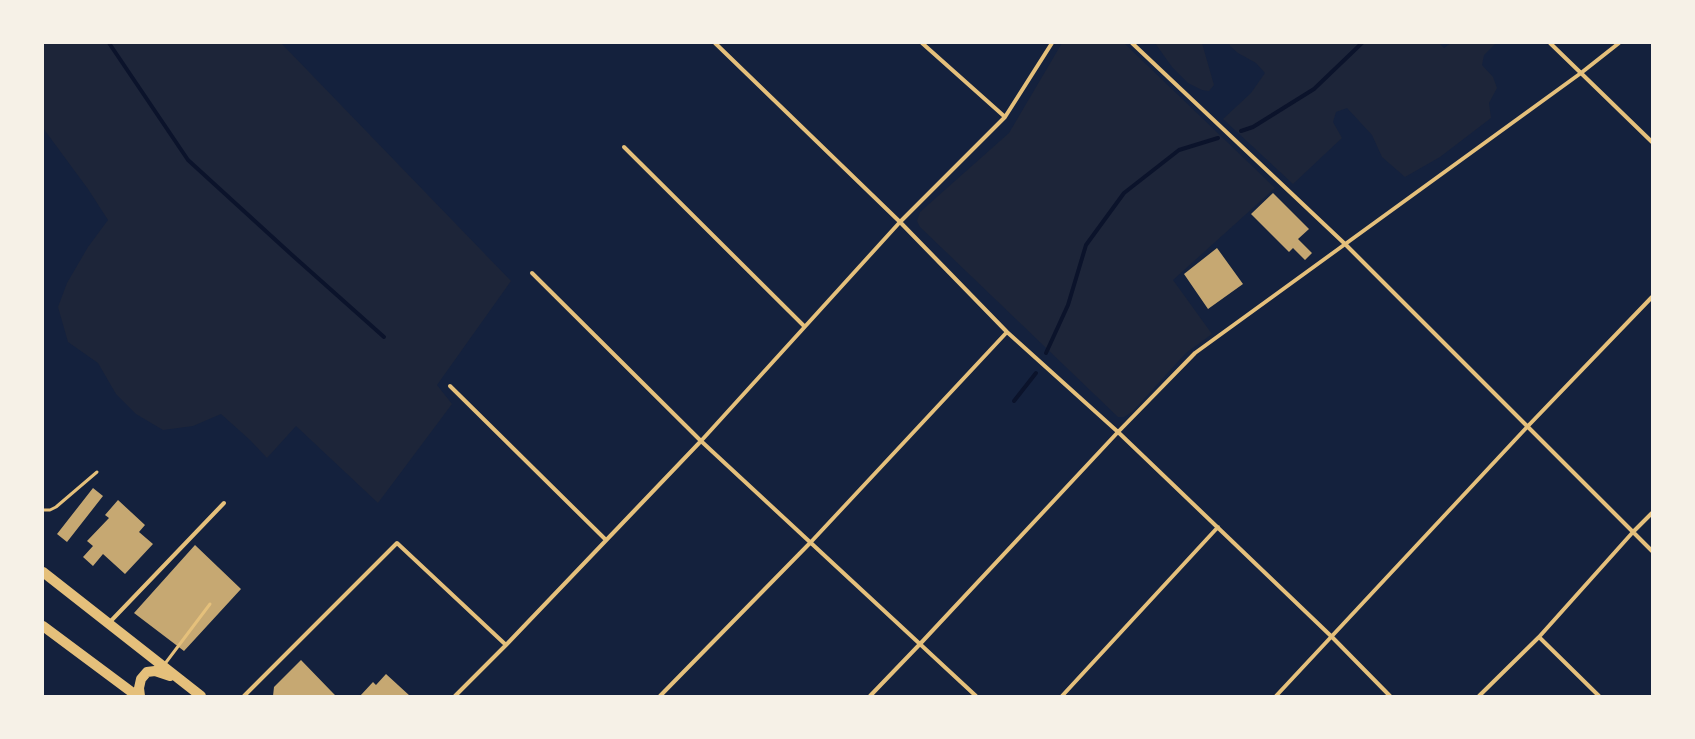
<!DOCTYPE html>
<html>
<head>
<meta charset="utf-8">
<style>
	body { margin:0 }
	#map { position:relative; width:1695px; height:739px; overflow:hidden; background:#14213d; font-family:Signika,sans-serif }
	canvas { display:block }
	.frame { position:absolute; inset:0; border:44px solid #f6f1e7; pointer-events:none }
</style>
</head>
<body>
<div id="map">
<canvas width="1695" height="739"></canvas>
<div class="frame"></div>
</div>
<script>
const ctx = document.querySelector('canvas').getContext('2d');
ctx.lineJoin = 'round';
function fill(path, color) { ctx.fillStyle = color; ctx.fill(path, 'evenodd'); }
const toPath = rows => new Path2D(rows.map(r => 'M' + r).join(''));
function stroke(path, color, width, dash) { ctx.strokeStyle = color; ctx.lineWidth = width; ctx.lineCap = dash ? 'butt' : 'round'; ctx.setLineDash(dash || []); ctx.stroke(path); }
const green = toPath([
	[43,43,281,43,511,281,437,385,452,404,378,503,296,426,267,458,250,440,221,414,193,426,163,430,136,414,116,394,98,363,68,342,58,307,67,283,88,247,108,220,88,189,43,128],
	[1062,43,1124,43,1275,188,1173,280,1212,334,1186,353,1132,412,1124,417,1118,417,920,227,917,221,920,212,1009,133],
	[1155,43,1202,43,1214,85,1209,91,1202,90,1188,83,1172,67],
	[1229,43,1439,43,1444,48,1451,43,1496,43,1484,55,1482,65,1493,77,1497,88,1489,103,1491,118,1440,157,1405,177,1382,157,1372,135,1347,108,1336,112,1333,122,1342,138,1293,184,1223,119,1251,93,1265,73,1256,63,1238,53,1230,46]
]);
const stream = toPath([
	[109,43,188,160,292,255,384,337],
	[1241,131,1253,127,1314,89,1362,43],
	[1046,353,1068,305,1086,245,1124,193,1179,150,1218,138],
	[1014,401,1036,373]
]);
const building = toPath([
	[1273,193,1309,229,1298,239,1312,253,1305,260,1293,248,1289,252,1251,214],
	[1217,248,1243,284,1208,309,1184,274],
	[93,488,103,496,67,542,57,534],
	[118,500,145,525,139,532,153,544,125,574,103,554,93,566,83,557,93,546,87,541,109,518,105,515],
	[195,545,241,589,184,651,134,613],
	[301,660,331,691,336,696,273,696,274,687],
	[386,674,410,696,360,696,373,682,376,685]
]);
const service = toPath([
	[43,510,50,510,56,507,97,472],
	[164,665,210,604]
]);
const minor = toPath([
	[715,43,900,222,1007,332,1118,432,1332,637,1390,696],
	[922,43,1005,117],
	[1132,43,1345,244,1652,551],
	[1550,43,1652,142],
	[624,147,804,326],
	[532,273,701,441,976,696],
	[450,386,606,540],
	[108,624,224,503],
	[1539,637,1599,696],
	[244,696,397,543,506,645],
	[455,696,506,645,701,441,900,222,1005,117,1052,43],
	[660,696,810,543,1007,332],
	[870,696,920,644,1118,432,1195,353,1581,73,1619,43],
	[1062,696,1218,527],
	[1276,696,1528,426,1652,297],
	[1479,696,1539,637,1633,532,1652,513]
]);
const primary = toPath([
	[43,572,201,696],
	[43,626,137,696],
	[140,696,139,688,141,679,147,672,155,671,170,676]
]);
fill(green, '#1d2539');
stroke(stream, '#0b132b', 4);
fill(building, '#c6a872');
stroke(service, '#e5c07b', 3);
stroke(minor, '#e5c07b', 4);
stroke(primary, '#e5c07b', 10);
</script>
</body>
</html>
